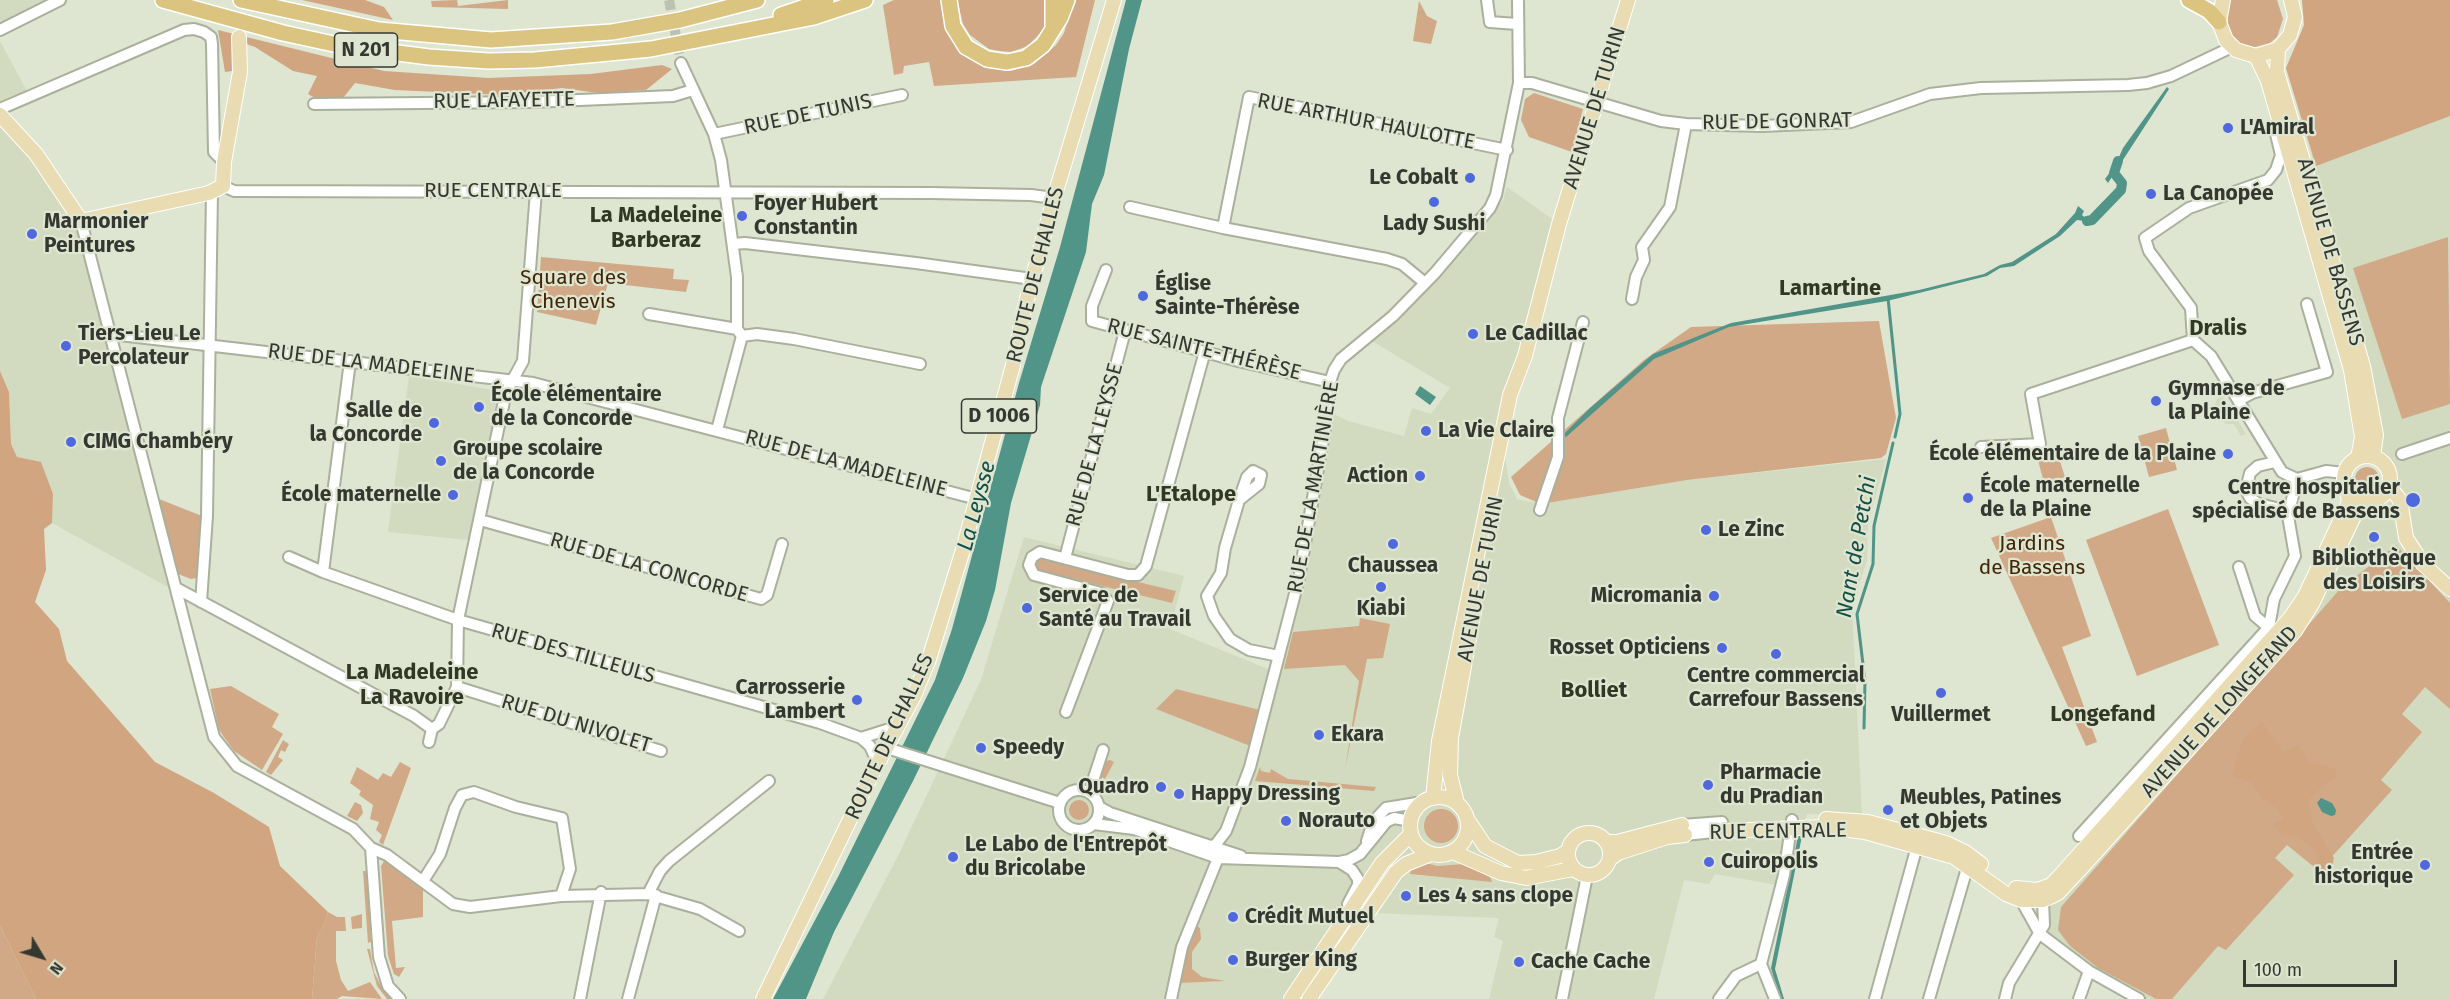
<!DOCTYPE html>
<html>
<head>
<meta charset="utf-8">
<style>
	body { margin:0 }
	#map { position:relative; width:2450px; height:999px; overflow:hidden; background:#dee5d0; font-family:"Fira Sans",sans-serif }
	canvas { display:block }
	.north { position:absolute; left:12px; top:927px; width:60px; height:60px; -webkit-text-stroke:4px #dee5d0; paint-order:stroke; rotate:128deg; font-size:16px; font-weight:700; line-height:24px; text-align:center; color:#353830 }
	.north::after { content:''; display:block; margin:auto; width:21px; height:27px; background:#353830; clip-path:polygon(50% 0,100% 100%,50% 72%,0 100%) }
	.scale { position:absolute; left:2243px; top:960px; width:154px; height:27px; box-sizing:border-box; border:3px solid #353830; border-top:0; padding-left:8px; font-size:18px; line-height:21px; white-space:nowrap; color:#353830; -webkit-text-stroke:4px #dee5d0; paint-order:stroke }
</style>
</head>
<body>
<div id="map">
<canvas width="2450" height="999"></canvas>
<div class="north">N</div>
<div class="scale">100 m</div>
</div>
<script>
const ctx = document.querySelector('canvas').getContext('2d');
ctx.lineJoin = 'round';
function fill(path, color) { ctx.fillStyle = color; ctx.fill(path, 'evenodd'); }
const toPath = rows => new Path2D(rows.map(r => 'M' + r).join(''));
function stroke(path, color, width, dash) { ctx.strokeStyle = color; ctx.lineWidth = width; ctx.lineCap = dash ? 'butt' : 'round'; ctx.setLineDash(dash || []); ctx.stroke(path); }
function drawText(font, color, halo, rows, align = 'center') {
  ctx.font = font + ' "Fira Sans",sans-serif'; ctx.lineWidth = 4.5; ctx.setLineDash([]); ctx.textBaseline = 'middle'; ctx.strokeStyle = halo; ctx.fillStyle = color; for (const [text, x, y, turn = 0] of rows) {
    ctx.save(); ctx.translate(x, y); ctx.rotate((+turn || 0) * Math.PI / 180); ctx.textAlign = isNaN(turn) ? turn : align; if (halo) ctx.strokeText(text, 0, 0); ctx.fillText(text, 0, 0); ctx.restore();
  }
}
const built = toPath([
	[0,0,60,0,0,30],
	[2320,0,2450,0,2450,999,2139,999,2040,934,2043,900,2295,631,2356,512,2379,499,2389,486,2388,468,2373,456,2376,441,2308,169,2315,166,2286,68],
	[0,41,29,95,0,109],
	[0,115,81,221,176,588,166,586,52,523,53,494,17,457,11,444,9,392,0,371],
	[1507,187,1559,224,1504,448,1509,483,1517,499,1541,504,1687,480,1886,459,1868,524,1867,561,1852,605,1862,816,1807,814,1784,875,1777,885,1715,874,1709,884,1684,880,1654,999,1489,999,1503,941,1494,937,1499,918,1374,913,1315,999,823,999,898,856,981,680,1024,537,1184,576,1170,629,1275,672,1328,411,1348,421,1404,436,1412,408,1431,414,1450,388,1372,341,1398,321,1446,270,1503,200],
	[1177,689,1254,748,1157,709],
	[409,376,500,391,469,540,388,532],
	[2222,396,2227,404,2223,407,2228,416,2233,413,2246,434,2241,436,2234,424,2226,424,2214,408,2217,399]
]);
const green = toPath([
	[457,0,458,6,508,0,508,9,432,7,431,1],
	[894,0,943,0,946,28,959,50,968,58,988,68,1011,71,1034,64,1056,45,1064,33,1074,0,1095,0,1076,77,934,86,929,62,904,66,903,73,894,75,883,5],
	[957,0,1048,0,1048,18,1044,29,1028,46,1011,52,1000,51,989,49,970,35,963,24],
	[2230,0,2277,0,2283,19,2277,37,2270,43,2251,48,2234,41,2224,25,2227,5],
	[1419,1,1427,16,1437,21,1431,44,1413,41],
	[1534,93,1583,109,1572,152,1529,137,1521,120,1525,99],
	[2448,237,2450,404,2402,419,2353,268],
	[541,257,674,269,673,279,689,280,686,292,608,283,596,325,537,312],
	[1879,321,1896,418,1886,454,1881,458,1687,480,1541,504,1520,495,1511,477,1644,360,1691,327],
	[2166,428,2177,470,2149,477,2138,436],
	[2058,455,2065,477,2044,483,2038,460],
	'2355 479a12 12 0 1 1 24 0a12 12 0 1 1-24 0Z',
	[159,499,202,516,199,575,196,578,191,579,178,574],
	[2168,509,2219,645,2137,676,2086,540],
	[2051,517,2091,636,2062,647,2097,742,2086,746,1991,538],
	[2396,545,2450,603,2450,709,2425,687,2402,714,2422,732,2381,780,2392,790,2319,871,2287,845,2275,858,2294,875,2226,950,2218,946,2172,999,2156,999,2098,968,2070,946,2058,930,2061,907,2340,589],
	[1040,559,1176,591,1172,603,1037,570,1033,567,1034,561],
	[1360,618,1390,624,1383,658,1367,659,1345,769,1359,681,1345,665,1284,669,1293,632,1359,626],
	[231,686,279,714,272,727,283,734,262,770,234,751,219,730,210,689],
	[1176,689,1264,711,1255,748,1156,709],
	[283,740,289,744,285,752,281,750,278,757,283,760,271,775,266,772],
	[1110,760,1114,762,1105,779,1102,777,1100,782,1102,762],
	[400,762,411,768,383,845,379,842,382,835,376,830,379,822,370,819,373,805,359,795,361,791,350,783,357,767,378,780,383,773,391,777],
	[1260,767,1261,771,1270,773,1271,769,1288,779,1376,787,1374,791,1255,781],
	'1069 810a10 10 0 1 1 20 0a10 10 0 1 1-20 0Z',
	[355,802,361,805,363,813,357,821,347,816],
	'1424 826a17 17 0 1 1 34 0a17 17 0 1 1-34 0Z',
	[384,861,423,887,423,917,392,921,396,968,405,967,399,977,394,974,388,956,381,866],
	[1426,863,1437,866,1465,864,1490,877,1492,882,1410,874,1411,869],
	[363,871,367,871,371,942,368,943],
	[328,912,337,917,345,917,346,931,336,931,336,961,341,980,348,991,370,982,382,999,342,996,337,999,312,999,317,937,324,925],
	[362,914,362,928,352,929,351,917],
	[1195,925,1200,928,1201,939,1192,952,1192,969,1202,977,1225,981,1178,983],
	[0,926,36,999,0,999],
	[367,949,370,949,374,972,380,984,391,999,387,999,377,986]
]);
const forest = toPath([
	[302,0,365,0,384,7,393,20],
	[2302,0,2450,0,2450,116,2316,166,2286,68,2304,25],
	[218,30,384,71,489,78,591,74,662,65,672,69,646,90,598,93,562,88,503,95,395,90,355,83,343,98,315,98,308,94,317,76,293,71,255,47,232,39,232,71,225,72],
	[0,371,9,392,11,444,17,457,41,462,53,494,52,523,44,529,46,570,35,602,59,629,67,661,155,762,214,793,269,827,280,866,328,912,324,925,317,937,312,999,36,999,0,926],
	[2262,722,2283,752,2298,745,2310,763,2336,769,2335,779,2321,787,2308,801,2312,823,2334,858,2329,880,2320,874,2316,851,2298,837,2283,835,2272,825,2284,819,2278,809,2262,798,2252,783,2232,776,2243,739]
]);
const water = toPath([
	[1126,0,1142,0,1129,49,1104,175,1092,204,1086,252,1041,387,1040,405,1011,503,995,590,986,621,963,678,913,781,834,932,806,999,773,999,838,877,935,680,952,629,1019,383,1060,247],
	[2167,87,2169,89,2108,183,2105,179,2116,164,2123,148],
	[2078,206,2084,211,2082,215,2088,220,2098,211,2098,215,2092,222,2077,220,2060,236,2014,266,2000,268,1987,276,1887,301,1729,327,1654,359,1566,437,1563,435,1589,409,1653,354,1731,323,1919,290,1984,274,2000,265,2012,262,2056,234,2075,213],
	[1420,386,1436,397,1430,405,1415,394],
	[2321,798,2332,803,2336,810,2335,815,2331,816,2322,812,2317,803],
	[1798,836,1802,836,1775,969,1784,999,1780,999,1771,968]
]);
const stream = toPath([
	[1888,298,1900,414,1895,437],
	[1864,728,1865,681,1857,614,1873,564,1874,526,1893,443]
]);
const canal = toPath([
	[2087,221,2092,220,2121,190,2122,183,2114,173,2118,161]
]);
const minorTunnel = toPath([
	[669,0,681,63]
]);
const minor = toPath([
	[1487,0,1490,22,1517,24],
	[0,30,60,0],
	[681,63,714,134,721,160,737,277,737,329,742,336,717,430],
	[1519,83,1532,83,1661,121,1686,124,1762,126,1851,122,1930,94,1981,88,2128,85,2147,83,2171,76,2232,47],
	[314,104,533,102,673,96,693,90],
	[0,109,184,30,194,29,204,32,211,37,212,44,214,152,224,162],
	[714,134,902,95],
	[223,186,234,191,931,193,1031,195,1054,198],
	[1130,207,1223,228,1387,259,1402,264,1425,283],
	[81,221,214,737,237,766,353,829,371,848,379,957,388,986,400,999],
	[1223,228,1249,97,1507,150],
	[733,244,745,243,916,263,1032,279],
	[1106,270,1092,306,1092,321,1238,361,1330,382],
	[1632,299,1636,277,1644,260,1642,247,1670,207,1686,124],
	[649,314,737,329],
	[111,334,533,383,977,499],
	[742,336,757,334,794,339,920,364],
	[2193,340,2191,308,2149,251,2145,238,2189,208,2268,180,2276,170,2281,155,2275,130],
	[2239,400,2252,393,2327,372,2307,304],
	[1981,447,2040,444,2031,394,2193,340,2211,356,2282,472,2297,479,2326,471,2345,473],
	[2402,454,2450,438],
	[2275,462,2258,466,2250,473,2246,490,2250,498,2259,504,2289,511],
	[1239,500,1247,477,1253,471,1261,475,1259,484,1239,500,1225,548,1221,573,1207,596,1214,616,1230,639,1249,650,1279,656],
	[1540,510,1558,457,1558,418,1583,322],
	[480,520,761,599,767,595,782,544],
	[289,557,323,572,458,620,820,723,861,738,870,746,878,764],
	[1065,558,1125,331],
	[2239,567,2255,616,2268,627],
	[323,572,350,361],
	[176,588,414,716,432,729],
	[201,602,207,516,212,192],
	[457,687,661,751],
	[1066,712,1108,601,1101,593,1034,575,1029,565,1032,557,1040,552,1128,575,1138,575,1146,566,1205,351],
	[861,738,899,726],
	[429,742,432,729,439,724,457,687,458,620,506,392,523,361,536,191],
	[887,748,1060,803],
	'1059 810a20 20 0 1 1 40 0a20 20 0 1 1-40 0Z',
	[1089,793,1103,750],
	[1099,807,1110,813,1241,856],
	[1094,824,1134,829,1218,858,1339,862,1349,860,1360,854,1386,822,1394,818,1411,821],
	[1682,825,1722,822],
	[1685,835,1723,831],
	[2079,836,2269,627,2274,599,2295,556,2288,516,2297,479],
	[1367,841,1373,822,1386,808,1423,802],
	[371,848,387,855,453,904,470,907,561,896,648,894,700,909,739,931],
	[1201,851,1216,844,1226,831,1250,767,1299,578,1328,411,1330,382,1334,370,1341,359,1393,316,1435,273,1490,208,1496,195,1519,83,1518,0],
	[1339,862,1352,870,1358,879,1358,885,1348,904],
	[423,881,440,854,455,808,462,795,474,792,516,807,562,818,570,869,561,896],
	[648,894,660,871,669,861,769,781],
	[2023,897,2021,900,2040,934,2089,971,2139,999],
	[580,999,601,892],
	[628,999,656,895],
	[1171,999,1182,947,1218,858],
	[1562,999,1587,876],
	[1719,999,1736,976,1761,964],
	[1775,999,1761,964,1784,875,1792,820],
	[1875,999,1917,846],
	[1929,999,1968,865],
	[2005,999,2009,983,2044,925,2043,900,2038,897],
	[2079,999,2089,971]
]);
const major = toPath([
	[2223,0,2219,22,2226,40,2236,50,2256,56,2278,49,2290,35,2295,17,2291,0],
	[2278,49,2277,72,2363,366,2376,435,2373,456],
	[2256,56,2268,81,2351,370,2362,437,2358,458],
	[0,115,36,154,81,221,209,193,223,186,224,162,240,72,239,37],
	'2344 479a23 23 0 1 1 46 0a23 23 0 1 1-46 0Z',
	[2389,486,2400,500,2406,538,2423,564,2450,589],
	'1410 826a29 29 0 1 1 58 0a29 29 0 1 1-58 0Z',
	[1433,798,1439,741,1510,395,1525,356,1559,224,1628,0],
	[1457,803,1450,775,1451,738,1474,611],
	[1826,819,1868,822,1946,843,1965,852,1981,864],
	[1469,822,1485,846,1518,863,1536,862,1560,856,1568,851],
	[1723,831,1824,827,1865,832,1954,857,2006,894,2021,900,2043,900,2050,897,2058,893,2085,864,2295,631,2312,604,2356,512,2368,502],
	'1568 854a21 21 0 1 1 42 0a21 21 0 1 1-42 0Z',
	[1606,842,1617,842,1682,825],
	[1453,852,1501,873,1526,878,1573,869],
	[1610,859,1618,853,1667,837,1685,835],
	[2016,888,2037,890,2051,885,2058,878,2291,617,2305,596,2349,502,2347,489],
	[763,999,871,776,914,696,929,659,962,553,1013,365,1024,310,1054,198,1114,0],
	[1291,999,1382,863,1411,834],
	[1309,999,1396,872,1406,864,1431,854]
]);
const highway = toPath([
	[163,0,283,33,343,46,429,57,489,61,535,60,651,49,814,17,865,0],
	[241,0,379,30,491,40,612,32,680,20,757,0],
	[949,0,953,26,966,47,987,59,1007,62,1026,58,1043,45,1060,18,1067,0],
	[1053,0,1053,27],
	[2189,0,2209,11,2219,22],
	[781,15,826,0]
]);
const markers = [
	[2228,128,6,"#4f68dd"],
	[1470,178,6,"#4f68dd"],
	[2151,194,6,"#4f68dd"],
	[1434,202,6,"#4f68dd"],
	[742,216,6,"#4f68dd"],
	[32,234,6,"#4f68dd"],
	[1143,296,6,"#4f68dd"],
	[1473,334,6,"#4f68dd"],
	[66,346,6,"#4f68dd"],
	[2156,401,6,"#4f68dd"],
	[479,407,6,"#4f68dd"],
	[434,423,6,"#4f68dd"],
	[1426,431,6,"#4f68dd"],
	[71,442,6,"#4f68dd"],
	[2228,454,6,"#4f68dd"],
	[441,461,6,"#4f68dd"],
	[1420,476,6,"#4f68dd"],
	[453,495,6,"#4f68dd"],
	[1968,498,6,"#4f68dd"],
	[2413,500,8,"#4f68dd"],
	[1706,530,6,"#4f68dd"],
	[2374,537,6,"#4f68dd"],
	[1393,544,6,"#4f68dd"],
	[1381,587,6,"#4f68dd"],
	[1714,596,6,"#4f68dd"],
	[1027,608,6,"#4f68dd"],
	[1722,648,6,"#4f68dd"],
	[1776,654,6,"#4f68dd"],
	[1941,693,6,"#4f68dd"],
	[857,700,6,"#4f68dd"],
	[1319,735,6,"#4f68dd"],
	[981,748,6,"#4f68dd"],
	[1708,785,6,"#4f68dd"],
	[1161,787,6,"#4f68dd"],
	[1179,794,6,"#4f68dd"],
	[1888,810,6,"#4f68dd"],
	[1286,821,6,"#4f68dd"],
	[953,857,6,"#4f68dd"],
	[1709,862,6,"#4f68dd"],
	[2425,865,6,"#4f68dd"],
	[1406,896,6,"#4f68dd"],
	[1233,917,6,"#4f68dd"],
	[1233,960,6,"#4f68dd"],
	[1519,962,6,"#4f68dd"]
];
const shields = [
	[366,50,63],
	[999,416,75]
];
const shieldNames = [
	["N 201",366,50],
	["D 1006",999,416]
];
const streetNames = [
	["RUE LAFAYETTE",504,101,-1],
	["AVENUE DE TURIN",1595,108,-73],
	["RUE DE TUNIS",808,115,-12],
	["RUE ARTHUR HAULOTTE",1366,122,11],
	["RUE DE GONRAT",1777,122,-1],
	["RUE CENTRALE",493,191],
	["AVENUE DE BASSENS",2330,252,74],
	["ROUTE DE CHALLES",1036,275,-76],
	["RUE SAINTE-THÉRÈSE",1204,350,14],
	["RUE DE LA MADELEINE",371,364,7],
	["RUE DE LA LEYSSE",1095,445,-75],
	["RUE DE LA MADELEINE",846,464,15],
	["RUE DE LA MARTINIÈRE",1314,487,-80],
	["RUE DE LA CONCORDE",649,568,16],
	["AVENUE DE TURIN",1481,579,-79],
	["RUE DES TILLEULS",573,654,16],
	["AVENUE DE LONGEFAND",2220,712,-48],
	["RUE DU NIVOLET",576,724,17],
	["ROUTE DE CHALLES",890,737,-65],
	["RUE CENTRALE",1778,832,-1]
];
const poiNames = [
	["L'Amiral",2240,128],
	["Le Cobalt",1458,178,"right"],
	["La Canopée",2163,194],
	["Foyer Hubert",754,204],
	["Constantin",754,228],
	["Marmonier",44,222],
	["Peintures",44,246],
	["Lady Sushi",1434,224,"center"],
	["Église",1155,284],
	["Sainte-Thérèse",1155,308],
	["Tiers-Lieu Le",78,334],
	["Percolateur",78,358],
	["Le Cadillac",1485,334],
	["Gymnase de",2168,389],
	["la Plaine",2168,413],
	["École élémentaire",491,395],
	["de la Concorde",491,419],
	["Salle de",422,411,"right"],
	["la Concorde",422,435,"right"],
	["La Vie Claire",1438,431],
	["CIMG Chambéry",83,442],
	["Groupe scolaire",453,449],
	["de la Concorde",453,473],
	["École élémentaire de la Plaine",2216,454,"right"],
	["Action",1408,476,"right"],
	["École maternelle",1980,486],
	["de la Plaine",1980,510],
	["Centre hospitalier",2400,488,"right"],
	["spécialisé de Bassens",2400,512,"right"],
	["École maternelle",441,495,"right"],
	["Le Zinc",1718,530],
	["Bibliothèque",2374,559,"center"],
	["des Loisirs",2374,583,"center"],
	["Chaussea",1393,566,"center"],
	["Service de",1039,596],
	["Santé au Travail",1039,620],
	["Micromania",1702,596,"right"],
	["Kiabi",1381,609,"center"],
	["Rosset Opticiens",1710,648,"right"],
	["Centre commercial",1776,676,"center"],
	["Carrefour Bassens",1776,700,"center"],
	["Carrosserie",845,688,"right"],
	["Lambert",845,712,"right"],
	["Vuillermet",1941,715,"center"],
	["Ekara",1331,735],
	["Speedy",993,748],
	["Pharmacie",1720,773],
	["du Pradian",1720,797],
	["Quadro",1149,787,"right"],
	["Happy Dressing",1191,794],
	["Meubles, Patines",1900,798],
	["et Objets",1900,822],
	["Norauto",1298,821],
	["Le Labo de l'Entrepôt",965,845],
	["du Bricolabe",965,869],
	["Entrée",2413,853,"right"],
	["historique",2413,877,"right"],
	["Cuiropolis",1721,862],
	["Les 4 sans clope",1418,896],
	["Crédit Mutuel",1245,917],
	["Burger King",1245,960],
	["Cache Cache",1531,962]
];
const parkNames = [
	["Square des",573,278],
	["Chenevis",573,302],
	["Jardins",2032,544],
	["de Bassens",2032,568]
];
const neighbourhoodNames = [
	["La Madeleine",656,216],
	["Barberaz",656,241],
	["Lamartine",1830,289],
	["Dralis",2218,329],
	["L'Etalope",1191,495],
	["La Madeleine",412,673],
	["La Ravoire",412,698],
	["Bolliet",1594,691],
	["Longefand",2103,715]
];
const waterNames = [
	["La Leysse",977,506,-75],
	["Nant de Petchi",1857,547,-80]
];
fill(built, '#d2dbbf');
fill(green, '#d1a986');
fill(forest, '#d0a580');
fill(water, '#519488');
stroke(stream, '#519488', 3);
stroke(canal, '#519488', 10);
stroke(minorTunnel, '#bcc2b0', 10, [10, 5]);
stroke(minor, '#a9b09c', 14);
stroke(major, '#fff', 16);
stroke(highway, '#fff', 18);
stroke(minor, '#fff', 10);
stroke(major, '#e9dcb2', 14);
stroke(highway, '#dbc47f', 15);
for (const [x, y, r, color] of markers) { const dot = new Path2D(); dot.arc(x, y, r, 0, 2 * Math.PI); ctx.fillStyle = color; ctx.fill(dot); stroke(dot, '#dee5d0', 2); }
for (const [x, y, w] of shields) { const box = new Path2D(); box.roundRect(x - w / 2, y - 17, w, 34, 4.5); ctx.fillStyle = '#dee5d0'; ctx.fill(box); stroke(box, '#353830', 1.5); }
drawText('bold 20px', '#353830', null, shieldNames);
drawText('21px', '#353830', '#dee5d0', streetNames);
drawText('bold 21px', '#353830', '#dee5d0', poiNames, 'left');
drawText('21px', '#422506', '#dee5d0', parkNames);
drawText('bold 22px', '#313625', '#dee5d0', neighbourhoodNames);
drawText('italic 22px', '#144f46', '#dee5d0', waterNames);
</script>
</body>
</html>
